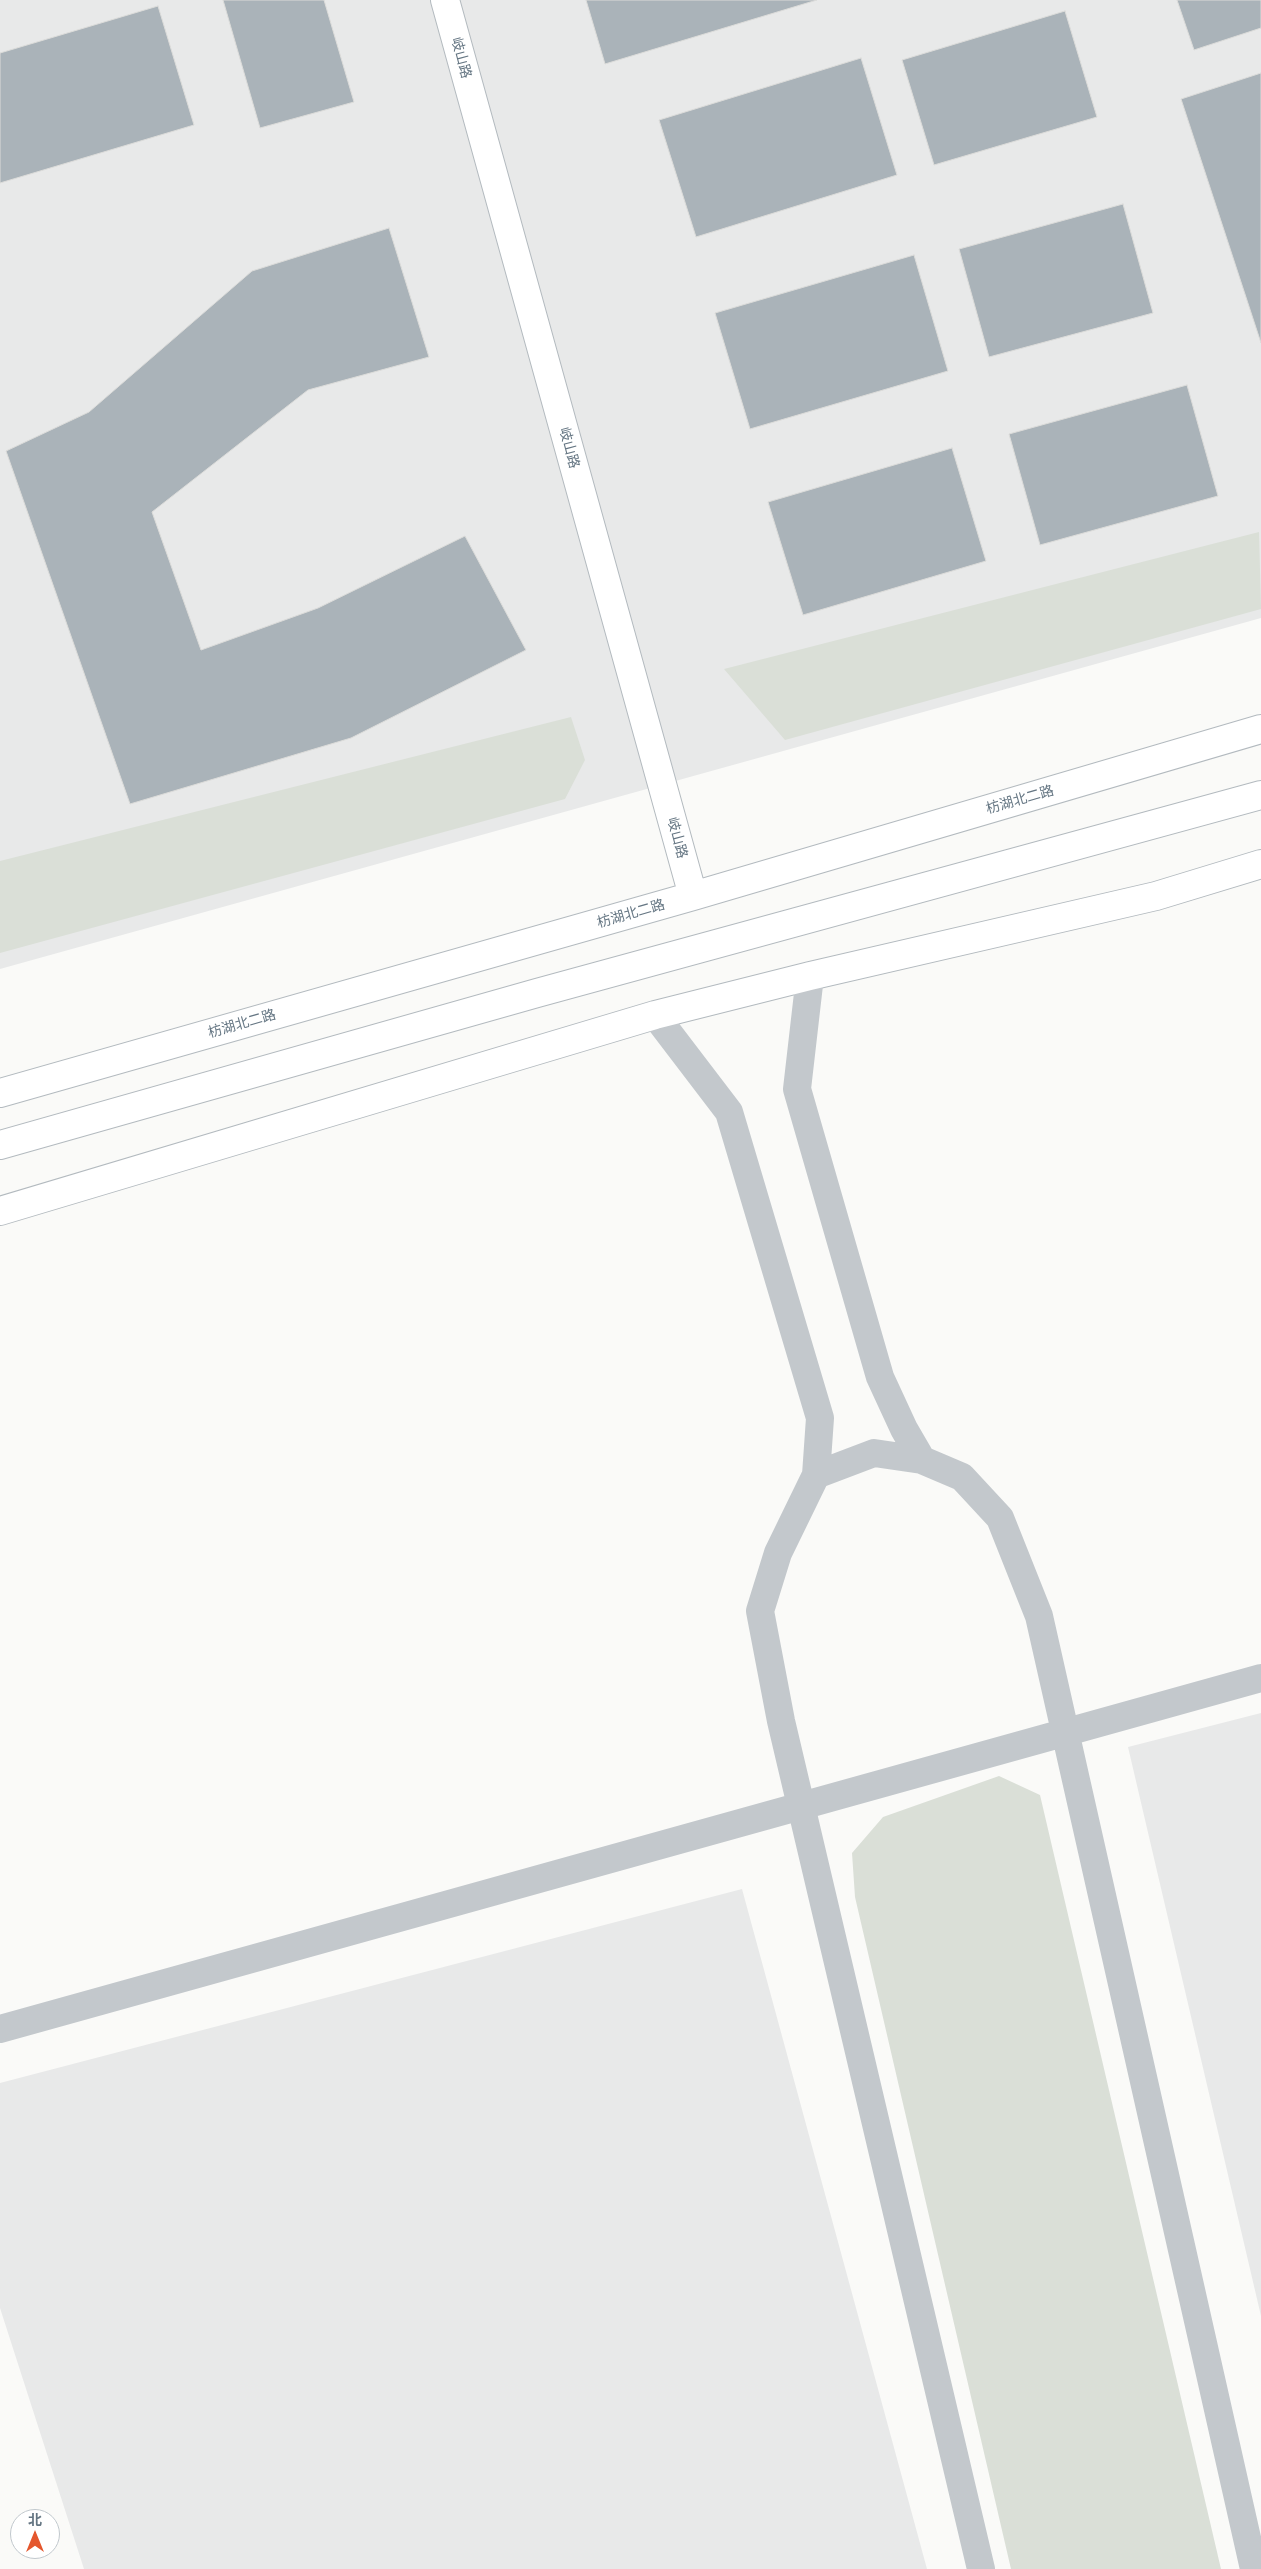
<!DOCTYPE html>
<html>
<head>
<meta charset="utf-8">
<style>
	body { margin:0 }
	#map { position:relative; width:1261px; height:2569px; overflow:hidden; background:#fafaf8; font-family:"Work Sans","Noto Sans SC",sans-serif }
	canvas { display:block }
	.north { position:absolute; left:10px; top:2509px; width:50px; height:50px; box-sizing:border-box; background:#fff; border:1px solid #c1c8cd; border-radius:50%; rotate:0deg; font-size:14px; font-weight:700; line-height:20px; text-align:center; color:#657683 }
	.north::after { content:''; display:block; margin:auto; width:18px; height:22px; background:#e4572e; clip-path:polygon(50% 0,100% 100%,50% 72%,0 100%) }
</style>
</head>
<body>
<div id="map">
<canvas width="1261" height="2569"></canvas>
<div class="north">北</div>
</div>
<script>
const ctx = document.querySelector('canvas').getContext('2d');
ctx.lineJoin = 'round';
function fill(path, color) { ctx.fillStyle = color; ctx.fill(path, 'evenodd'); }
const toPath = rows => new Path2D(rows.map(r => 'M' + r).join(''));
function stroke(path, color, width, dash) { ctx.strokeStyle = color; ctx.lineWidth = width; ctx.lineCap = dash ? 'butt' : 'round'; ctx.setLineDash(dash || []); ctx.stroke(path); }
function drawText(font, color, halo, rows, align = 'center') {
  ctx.font = font + ' "Work Sans","Noto Sans SC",sans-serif'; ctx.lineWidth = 5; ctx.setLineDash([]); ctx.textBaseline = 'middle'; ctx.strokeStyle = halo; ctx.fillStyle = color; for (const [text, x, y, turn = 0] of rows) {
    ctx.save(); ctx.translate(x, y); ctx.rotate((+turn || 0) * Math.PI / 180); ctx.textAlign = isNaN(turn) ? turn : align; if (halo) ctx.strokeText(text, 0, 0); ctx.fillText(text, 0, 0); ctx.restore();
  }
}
const built = toPath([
	[0,0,1261,0,1261,618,0,969],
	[1261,1713,1261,2316,1128,1747],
	[742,1889,927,2569,84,2569,0,2308,0,2083]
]);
const green = toPath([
	[1259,532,1261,609,785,740,724,669],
	[571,717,585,760,565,799,0,953,0,861],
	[999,1776,1040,1795,1221,2569,1011,2569,855,1897,852,1853,883,1817]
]);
const building = toPath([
	[223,0,324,0,354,102,260,128,223,0],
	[586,0,817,0,605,64,586,0],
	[1177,0,1261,0,1261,28,1194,50,1177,0],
	[158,6,194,125,0,183,0,53,158,6],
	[1065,11,1097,117,934,165,902,60,1065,11],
	[861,58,897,175,696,237,659,120,861,58],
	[1261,73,1261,343,1181,99,1261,73],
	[1123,204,1153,313,989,357,959,249,1123,204],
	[389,228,429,357,308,390,152,512,201,650,318,608,465,536,526,650,351,738,130,804,6,451,89,412,252,271,389,228],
	[914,255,948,371,750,429,715,313,914,255],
	[1187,385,1218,496,1040,545,1009,434,1187,385],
	[952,448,986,561,803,615,768,502,952,448]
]);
const minor = toPath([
	[810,976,797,1089,880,1377,904,1429,922,1460,962,1477,1000,1518,1039,1616,1254,2569],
	[655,1015,729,1112,820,1418,816,1475,778,1553,760,1611,781,1721,981,2569],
	[816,1475,874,1453,922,1460],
	[0,2029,1261,1678]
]);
const secondary = toPath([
	[445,0,693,896],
	[0,1093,693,896,1261,729],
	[0,1145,537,993,1261,795],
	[0,1211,655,1015,810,976,1156,896,1261,864]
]);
const streetNames = [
	["岐山路",461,58,75],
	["岐山路",569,448,75],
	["枋湖北二路",1020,800,-16],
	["岐山路",677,838,75],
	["枋湖北二路",631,914,-16],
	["枋湖北二路",242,1024,-16]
];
fill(built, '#e8e9e9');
fill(green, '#dadfd7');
fill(building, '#aab3b9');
stroke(building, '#dcdcda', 1);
stroke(secondary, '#b3babf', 30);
stroke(minor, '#c3c8cc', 28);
stroke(secondary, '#fff', 28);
drawText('14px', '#657683', '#fff', streetNames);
</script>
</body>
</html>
